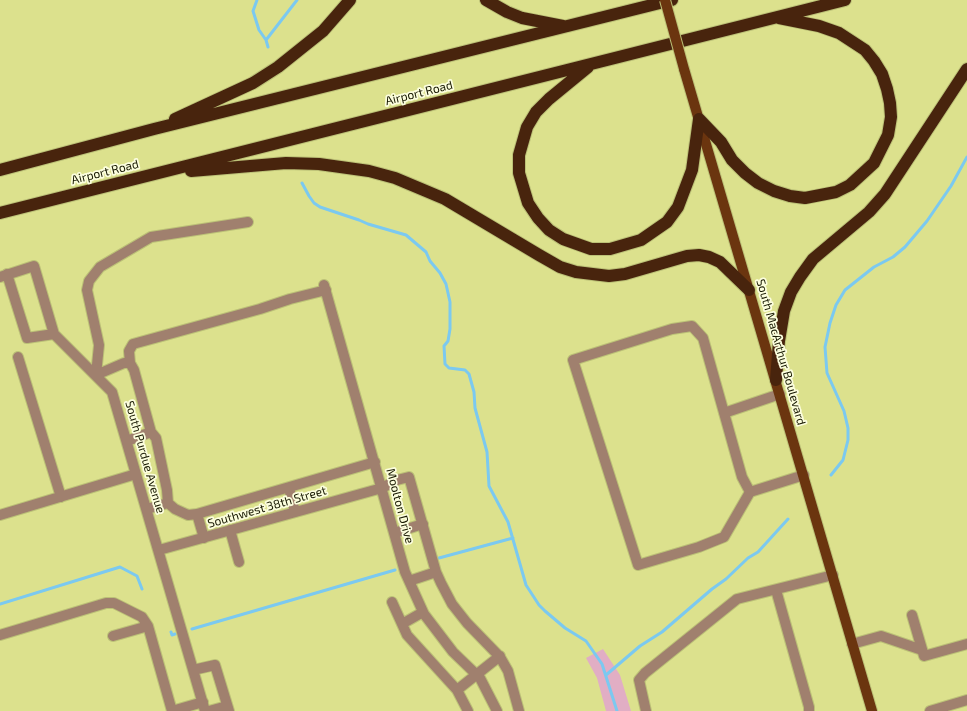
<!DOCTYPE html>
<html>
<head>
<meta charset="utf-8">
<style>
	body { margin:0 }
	canvas { display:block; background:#dce18d }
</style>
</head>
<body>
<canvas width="967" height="711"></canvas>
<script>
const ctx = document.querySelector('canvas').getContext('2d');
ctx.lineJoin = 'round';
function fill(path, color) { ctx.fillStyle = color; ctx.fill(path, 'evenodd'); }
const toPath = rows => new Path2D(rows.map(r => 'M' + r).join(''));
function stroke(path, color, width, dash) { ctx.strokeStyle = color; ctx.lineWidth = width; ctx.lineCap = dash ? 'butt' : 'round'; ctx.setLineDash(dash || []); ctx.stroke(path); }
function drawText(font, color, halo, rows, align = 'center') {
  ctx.font = font + ' "Exo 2",sans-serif'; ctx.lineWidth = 3.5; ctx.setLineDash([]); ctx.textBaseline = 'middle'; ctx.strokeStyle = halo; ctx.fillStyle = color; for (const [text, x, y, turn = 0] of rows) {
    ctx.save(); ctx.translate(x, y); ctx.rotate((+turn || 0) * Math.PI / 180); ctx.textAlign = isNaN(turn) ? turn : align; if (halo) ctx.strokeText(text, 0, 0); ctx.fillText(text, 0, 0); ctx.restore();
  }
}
const green = toPath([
	[603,649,620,675,631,711,606,711,597,678,586,658]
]);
const stream = toPath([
	[257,0,253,11,259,30,266,40,268,47],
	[266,40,297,0],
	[302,183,309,196,314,203,320,207,359,220,368,224,406,235,426,252,430,261,440,273,446,284,450,302,450,329,448,341,444,346,445,364,449,368,465,370,469,374,474,392,475,408,487,452,489,486,508,522,526,585,539,605,545,611,565,628,586,641,602,664,617,711],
	[831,475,843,460,848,440,848,428,844,411,827,373,825,347,830,323,836,305,845,290,874,267,893,257,905,247,927,221,951,186,967,157],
	[439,558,513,538],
	[0,604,120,567,137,576,142,589],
	[192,629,395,570],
	[171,632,172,635,175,634],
	[606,675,640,646,662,632,712,589,726,579,748,558,758,552,788,519]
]);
const minor = toPath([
	[7,274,27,338,54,334],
	[0,277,34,266,54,334,112,392,205,711],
	[324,285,405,572,424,614,453,652,480,678,497,711],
	[18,357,61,497],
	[130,363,129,351,133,344,260,309,290,299,326,290],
	[724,413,780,394],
	[151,432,134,370,130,363,124,363,96,375,99,345,87,290,89,281,100,267,151,237,248,222],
	[127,441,151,432,156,438,167,490,168,503],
	[289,488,295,512],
	[750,492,724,537,699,547,638,565,573,360,672,329,692,326,703,338,742,477,750,492,804,475],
	[147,509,168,503,175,509,188,515,197,514,375,462],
	[197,514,204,538],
	[0,515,136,474],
	[230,530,239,562],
	[394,533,423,524],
	[159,550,382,488,397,480,409,477,436,572,441,583,452,604,467,623,500,657,508,671,519,711],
	[409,581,436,572],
	[776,590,809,707,809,711],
	[392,602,407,635,457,690,500,656],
	[912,615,924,656,967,644],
	[402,624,423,612],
	[0,635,106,603,114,603,142,617,148,626,172,711],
	[113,636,148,626],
	[852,644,881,636,922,650],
	[193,670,215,665,229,711],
	[457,690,468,711],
	[172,711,203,702],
	[209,711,227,706],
	[646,711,639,680,645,673,737,599,833,575],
	[930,711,967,700]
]);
const major = toPath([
	[684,69,872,711]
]);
const highway = toPath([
	[486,0,507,12,522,18,563,26],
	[588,67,549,99,536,112,527,127,519,155,519,173,528,203,538,218,549,230,563,239,591,249,610,249,641,240,667,222,678,207,692,170,699,119],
	[175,119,253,83,278,67,323,31,350,0],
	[699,119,721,142,732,160,745,173,758,183,774,191,790,196,805,198,836,192,850,185,874,163,888,135,891,117,890,103,887,89,882,74,874,61,865,50,839,33,819,26,779,18],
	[0,170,154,129,672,0],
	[191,171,286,163,319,164,369,171,395,178,445,199,539,255,560,267,576,272,609,276,625,274,687,256,699,255,709,257,720,262,749,290],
	[0,213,845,0],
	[776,380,779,341,784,311,791,292,800,277,813,259,869,212,885,194,967,69]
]);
const majorBridge = toPath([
	[665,0,684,69]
]);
const streetNames = [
	["Airport Road",419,93,-14],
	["Airport Road",105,172,-14],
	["South MacArthur Boulevard",781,352,74],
	["South Purdue Avenue",145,457,74],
	["Moolton Drive",400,506,75],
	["Southwest 38th Street",267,507,-16]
];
fill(green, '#e1aec4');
stroke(stream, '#7bc9f0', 3);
stroke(minor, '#bcc177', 12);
stroke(major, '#bcc177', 12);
stroke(highway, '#bcc177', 14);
stroke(minor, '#a0806e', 10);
stroke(major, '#6b350f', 10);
stroke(highway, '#48240d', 12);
stroke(majorBridge, '#bcc177', 12, []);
stroke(majorBridge, '#6b350f', 10);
drawText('12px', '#171801', '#fcfede', streetNames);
</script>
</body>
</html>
